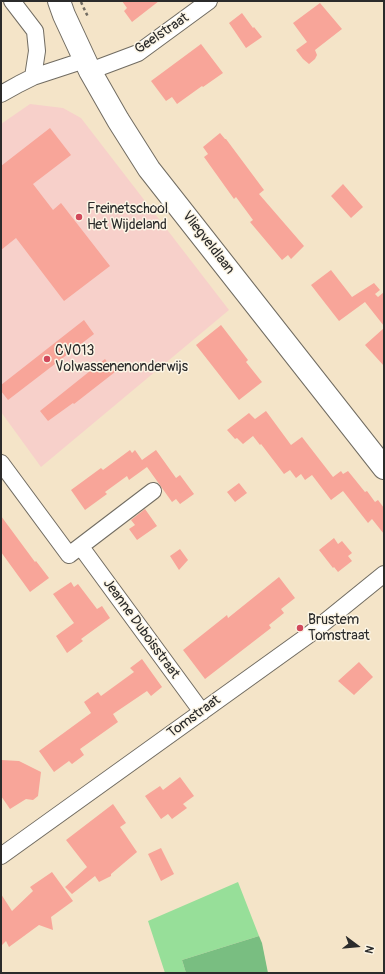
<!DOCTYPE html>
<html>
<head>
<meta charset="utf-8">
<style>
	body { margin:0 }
	#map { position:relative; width:385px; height:974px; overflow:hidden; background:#f4e4c8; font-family:Pangolin,sans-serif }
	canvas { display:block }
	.frame { position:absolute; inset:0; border:2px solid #2b2b2b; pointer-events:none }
	.north { position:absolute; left:337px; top:926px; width:40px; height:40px; -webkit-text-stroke:3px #fcf5e5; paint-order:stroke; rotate:106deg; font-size:11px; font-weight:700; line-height:16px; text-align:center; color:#2b2b2b }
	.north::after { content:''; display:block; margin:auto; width:14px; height:18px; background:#2b2b2b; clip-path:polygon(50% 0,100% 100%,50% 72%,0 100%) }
</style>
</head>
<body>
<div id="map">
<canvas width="385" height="974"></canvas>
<div class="frame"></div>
<div class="north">N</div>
</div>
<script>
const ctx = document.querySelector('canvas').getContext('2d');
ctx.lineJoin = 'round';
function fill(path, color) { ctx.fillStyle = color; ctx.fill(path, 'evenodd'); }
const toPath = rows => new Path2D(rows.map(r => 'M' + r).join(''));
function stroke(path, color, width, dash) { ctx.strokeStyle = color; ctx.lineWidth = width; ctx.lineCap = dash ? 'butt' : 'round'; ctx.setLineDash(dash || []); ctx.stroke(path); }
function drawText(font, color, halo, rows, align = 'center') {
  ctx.font = font + ' Pangolin,sans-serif'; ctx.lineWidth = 3; ctx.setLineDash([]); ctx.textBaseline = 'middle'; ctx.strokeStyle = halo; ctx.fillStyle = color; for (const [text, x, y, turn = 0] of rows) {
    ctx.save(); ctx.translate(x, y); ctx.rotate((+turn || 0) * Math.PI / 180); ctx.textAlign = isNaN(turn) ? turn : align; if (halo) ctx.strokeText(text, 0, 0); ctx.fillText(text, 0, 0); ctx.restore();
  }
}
const built = toPath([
	[30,104,63,108,81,118,229,310,41,467,1,412,1,124]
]);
const green = toPath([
	[238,882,259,936,182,960,186,973,165,973,148,921]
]);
const forest = toPath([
	[259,936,262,943,268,973,186,973,182,960]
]);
const building = toPath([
	[122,1,159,1,132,22,124,11,127,8],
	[320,3,342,29,315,50,317,55,315,59,309,64,303,59,296,50,307,42,293,23],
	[242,13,253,28,254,27,262,37,246,48,229,23],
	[201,44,223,73,203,87,202,86,177,104,172,97,166,101,151,81],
	[50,128,71,155,33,184,53,210,61,203,110,266,64,301,16,238,1,250,1,166],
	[220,133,225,139,226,139,264,190,259,194,304,246,291,259,288,255,282,260,250,222,253,220,236,197,234,199,204,157,208,154,203,147],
	[343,184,363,207,351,218,331,196],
	[331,270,352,297,374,283,380,290,375,294,378,297,384,292,384,326,365,302,339,321,311,285],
	[84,320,94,334,8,400,1,391,1,385],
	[221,325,248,360,246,362,262,382,239,400,196,345],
	[384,328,384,366,365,345],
	[105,359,115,372,74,404,73,403,48,421,40,411],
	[266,411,291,445,302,437,333,477,341,471,343,474,348,471,365,492,367,491,375,502,378,500,384,508,384,534,372,519,368,523,343,491,331,500,312,475,305,480,301,474,296,478,290,470,284,474,261,444,260,445,253,436,243,444,237,438,235,439,227,430,249,413,255,419],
	[130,450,132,453,135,450,142,460,156,450,176,478,180,475,194,494,180,504,176,499,172,502,147,467,129,480,127,476,105,492,107,494,85,510,71,490,101,468,103,470],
	[239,483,247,493,235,502,227,492],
	[145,509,157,526,137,540,129,529,135,525,131,520],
	[1,516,35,562,36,561,49,578,30,592,1,552],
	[334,538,338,544,342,541,352,553,348,556,352,561,338,572,334,567,333,568,319,550],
	[180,549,188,560,179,570,170,556],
	[279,577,295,598,281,609,284,613,269,625,271,628,205,679,183,650,227,615,228,618],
	[71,582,74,587,78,584,97,609,102,606,110,618,81,639,83,641,67,653,56,636,74,623,53,594],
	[142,659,162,687,151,696,147,691,113,714,118,722,80,749,84,755,72,764,69,761,54,772,39,751,91,713,84,702,98,692,101,696,134,672,130,668],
	[359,662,373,677,354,695,338,681],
	[1,760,19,761,41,772,38,796,33,800,26,799,10,809,1,796],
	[180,777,194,796,183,804,187,808,172,819,168,814,161,819,145,796,160,786,163,790],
	[113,804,126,823,120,827,137,852,111,874,111,876,99,882,95,876,72,894,65,887,87,867,66,840],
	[161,848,174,874,161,881,148,854],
	[52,872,73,901,51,917,53,930,39,925,9,947,6,941,1,946,1,894,12,911,33,891,30,887]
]);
const path = toPath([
	[81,2,88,17]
]);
const minor = toPath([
	[12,1,35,31,37,51,33,77],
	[90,71,138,53,209,1],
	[1,94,19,84,33,77,85,60],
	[1,463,69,555,153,491],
	[81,547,202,712],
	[1,856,310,634,384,574]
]);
const secondary = toPath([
	[59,1,64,15,90,71,118,120,149,169,384,468]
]);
const markers = [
	[79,217,4,"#d1495b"],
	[47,359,4,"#d1495b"],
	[300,628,4,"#d1495b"]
];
const streetNames = [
	["Geelstraat",162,34,-34],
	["Vliegveldlaan",208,243,52],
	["Jeanne Duboisstraat",141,629,54],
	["Tomstraat",194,717,-36]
];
const poiNames = [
	["Freinetschool",87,209],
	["Het Wijdeland",87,225],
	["CVO13",55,351],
	["Volwassenenonderwijs",55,367],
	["Brustem",308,620],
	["Tomstraat",308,636]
];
fill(built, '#f7d0ca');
fill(green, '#97df99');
fill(forest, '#79be81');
fill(building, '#f8a599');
stroke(minor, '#716c62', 18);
stroke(secondary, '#716c62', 24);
stroke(path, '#716c62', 2.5, [3, 3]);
stroke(minor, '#fff', 16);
stroke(secondary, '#fff', 22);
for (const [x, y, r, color] of markers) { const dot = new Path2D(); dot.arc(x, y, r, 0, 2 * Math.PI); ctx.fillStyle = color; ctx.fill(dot); stroke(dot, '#fcf5e5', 1.5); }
drawText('14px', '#2b2b2b', '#fcf5e5', streetNames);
drawText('14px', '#2b2b2b', '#fcf5e5', poiNames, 'left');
</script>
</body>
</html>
